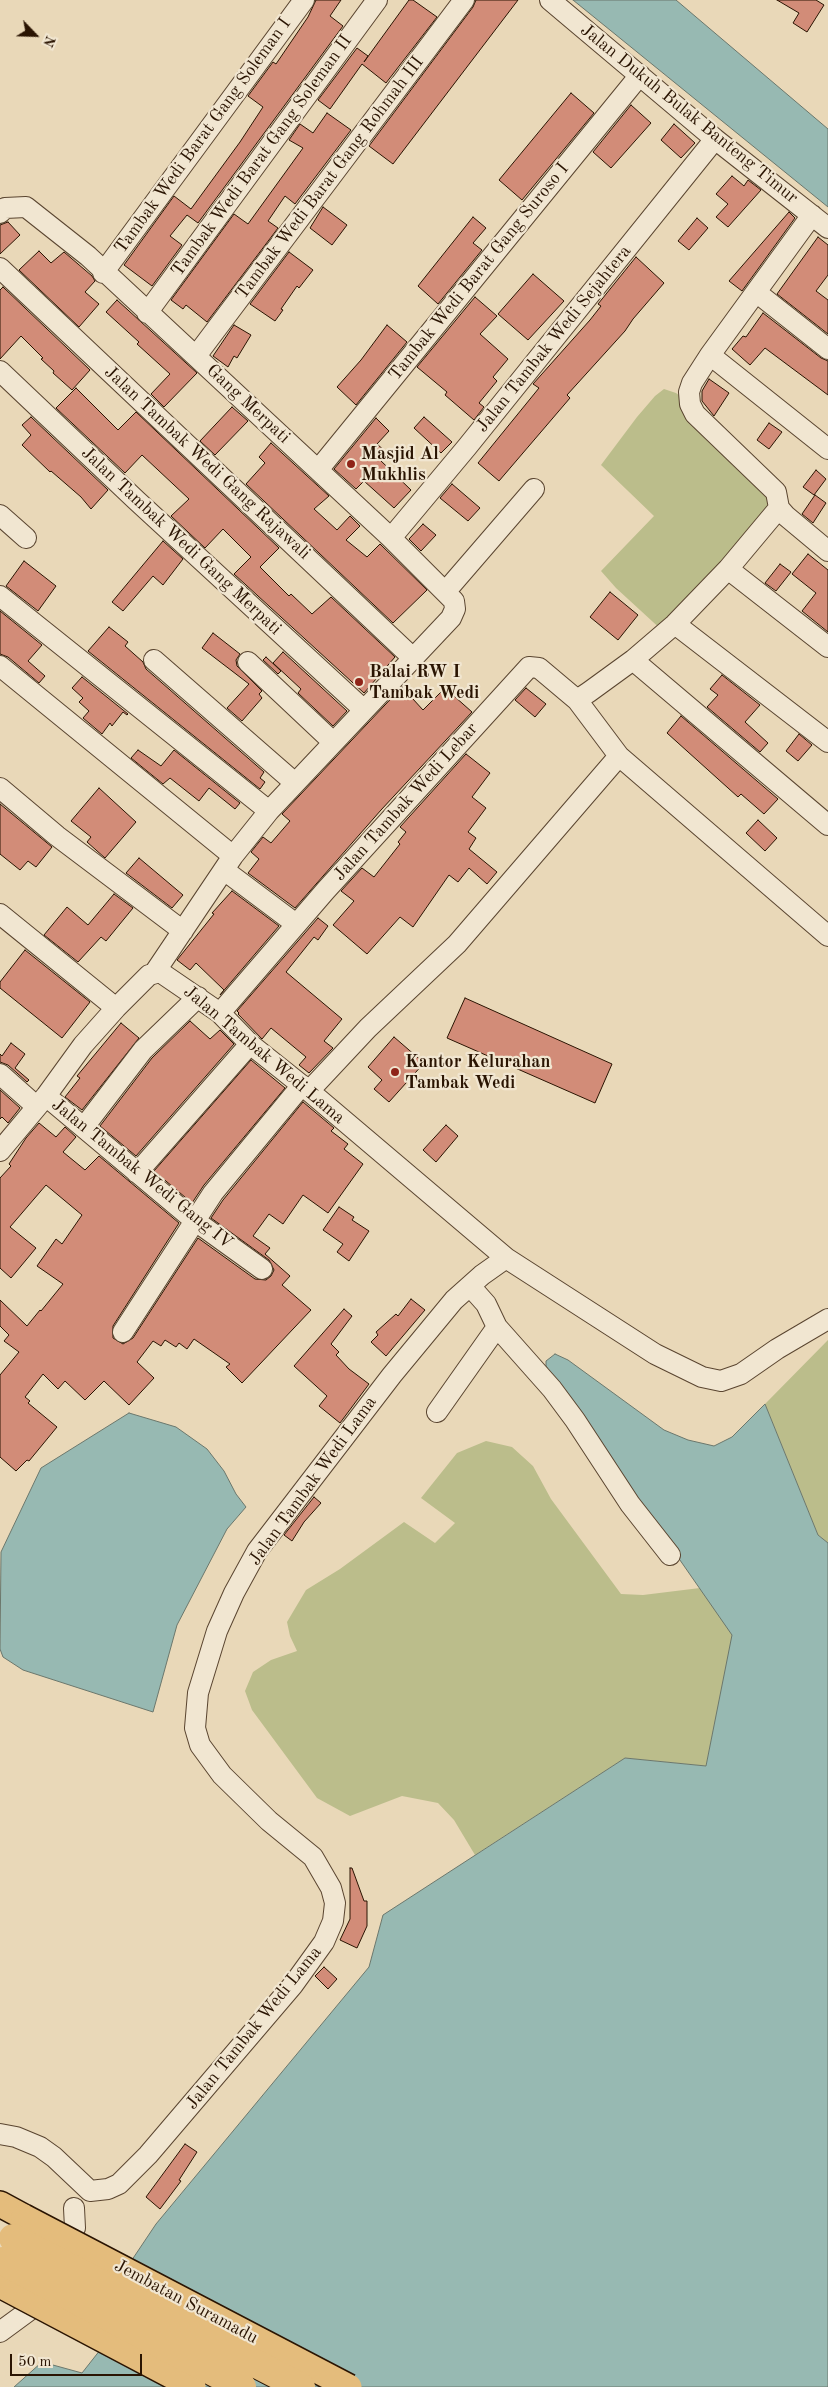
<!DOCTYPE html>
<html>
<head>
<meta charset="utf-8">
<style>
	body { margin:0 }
	#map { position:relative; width:828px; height:2387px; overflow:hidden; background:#e9d8b8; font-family:"Old Standard TT",serif }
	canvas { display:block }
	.north { position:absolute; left:10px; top:10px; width:50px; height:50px; -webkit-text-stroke:4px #f1e6d1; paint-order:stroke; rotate:114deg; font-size:14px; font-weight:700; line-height:20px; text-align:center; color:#2a1402 }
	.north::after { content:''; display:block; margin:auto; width:18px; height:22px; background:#2a1402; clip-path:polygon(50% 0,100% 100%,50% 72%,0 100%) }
	.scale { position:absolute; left:10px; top:2354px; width:132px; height:22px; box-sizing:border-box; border:2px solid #2a1402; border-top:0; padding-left:6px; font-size:15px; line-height:18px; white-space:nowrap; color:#2a1402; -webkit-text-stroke:4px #f1e6d1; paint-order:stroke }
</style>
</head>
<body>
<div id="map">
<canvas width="828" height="2387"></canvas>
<div class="north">N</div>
<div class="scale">50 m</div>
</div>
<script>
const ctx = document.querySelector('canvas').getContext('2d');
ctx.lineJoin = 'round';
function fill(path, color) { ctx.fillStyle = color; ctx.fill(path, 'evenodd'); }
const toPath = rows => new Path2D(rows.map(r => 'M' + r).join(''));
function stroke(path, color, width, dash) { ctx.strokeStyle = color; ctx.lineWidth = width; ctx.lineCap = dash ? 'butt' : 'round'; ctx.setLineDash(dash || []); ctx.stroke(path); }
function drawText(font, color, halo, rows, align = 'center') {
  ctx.font = font + ' "Old Standard TT",serif'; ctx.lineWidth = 4.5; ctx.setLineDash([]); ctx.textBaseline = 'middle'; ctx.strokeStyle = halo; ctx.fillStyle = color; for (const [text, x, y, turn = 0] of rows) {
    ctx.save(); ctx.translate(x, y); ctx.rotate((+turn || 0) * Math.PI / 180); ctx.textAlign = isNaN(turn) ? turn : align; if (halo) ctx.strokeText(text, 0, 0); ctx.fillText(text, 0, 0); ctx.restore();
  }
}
const green = toPath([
	[664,389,676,393,690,404,779,498,665,633,616,588,601,571,654,516,601,465,637,417,655,396],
	[828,1340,828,1543,818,1535,765,1404],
	[486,1441,512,1447,533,1466,551,1499,621,1594,643,1595,700,1588,733,1635,706,1766,625,1758,475,1855,454,1820,438,1803,402,1796,350,1816,317,1798,252,1710,245,1691,253,1672,271,1660,297,1651,290,1636,287,1622,306,1590,340,1569,404,1522,435,1543,455,1523,421,1498,457,1453]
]);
const water = toPath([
	[573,0,676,0,828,129,828,207,573,0],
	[555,1354,568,1360,664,1430,688,1440,714,1446,732,1437,765,1404,818,1535,828,1543,828,2387,14,2387,42,2362,82,2373,108,2340,93,2318,156,2224,369,1967,383,1915,625,1758,706,1766,732,1635,550,1373,546,1366,546,1361,555,1354],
	[129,1413,176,1427,207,1449,224,1471,236,1494,246,1507,227,1529,177,1625,153,1712,23,1670,3,1657,0,1649,1,1552,41,1468,129,1413]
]);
const building = toPath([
	[316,0,341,0,330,16,343,26,198,223,187,215,170,236,182,245,152,286,124,265,174,196,191,209,240,142,263,107,248,96,273,62,276,64,308,17,316,0],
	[409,0,413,0,437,17,386,83,362,64,330,109,318,100,357,48,368,56,364,62,409,0],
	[476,0,518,0,393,164,369,146,473,7,476,0],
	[777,0,816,0,824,5,807,32,793,23,799,13,777,0],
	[571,93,594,113,522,200,499,180,571,93],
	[631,105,651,123,611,168,593,152,631,105],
	[327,113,351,130,295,204,285,196,268,221,278,228,207,322,186,305,183,309,171,300,234,214,248,224,303,148,289,140,300,124,313,133,327,113],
	[674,124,695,143,681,158,661,140,674,124],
	[732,176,744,186,748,180,761,190,728,227,716,217,728,204,716,194,732,176],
	[323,207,347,225,332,245,310,228,323,207],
	[789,212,795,218,742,291,729,281,789,212],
	[473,217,486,228,473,243,482,250,438,304,418,286,473,217],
	[697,218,708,228,689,250,678,241,697,218],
	[8,222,20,235,0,254,0,225,8,222],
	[818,237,828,245,828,275,816,291,828,300,828,334,777,294,818,237],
	[39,251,51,263,64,252,92,276,95,281,85,292,99,304,79,327,19,270,39,251],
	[289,252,313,270,299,288,297,286,281,309,283,310,275,321,250,304,289,252],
	[636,257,664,283,633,319,625,331,567,395,570,398,499,481,478,463,539,388,533,384,590,320,601,306,598,304,636,257],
	[533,274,564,301,528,340,498,314,533,274],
	[3,287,90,370,72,390,53,373,54,371,41,359,43,358,21,336,0,359,0,290,3,287],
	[475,297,497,316,480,334,508,359,493,377,497,381,479,403,484,407,474,420,445,395,447,392,417,367,475,297],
	[117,300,197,373,164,407,151,394,170,374,137,344,139,342,106,312,117,300],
	[763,313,821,358,828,361,828,395,765,348,750,365,732,349,743,336,746,337,763,313],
	[234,325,251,335,237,358,234,356,228,367,213,356,234,325],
	[387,325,407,342,356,405,337,387,361,360,387,325],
	[709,379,729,393,714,416,702,401,702,391,709,379],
	[76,388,118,430,136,412,279,548,260,567,289,596,291,594,312,614,331,597,395,657,364,693,234,574,251,557,223,529,205,548,171,516,189,499,142,455,125,473,56,408,76,388],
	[232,407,248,421,215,455,200,441,232,407],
	[31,417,108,490,91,509,81,497,51,471,50,472,22,445,31,435,22,425,31,417],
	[424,417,452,442,441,453,414,428,424,417],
	[376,418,389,431,377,444,386,452,379,459,411,490,394,508,364,481,356,489,334,469,376,418],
	[769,423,782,432,769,449,757,440,769,423],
	[271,443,329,496,314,509,337,530,350,516,360,526,346,540,367,557,380,544,427,590,393,623,246,484,265,463,259,457,271,443],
	[816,470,826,479,814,495,803,487,816,470],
	[452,484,480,508,468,521,440,498,452,484],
	[815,495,826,503,813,523,802,514,815,495],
	[423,524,436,535,421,551,409,539,423,524],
	[163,541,183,559,163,585,153,576,123,611,112,602,163,541],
	[808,554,828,570,828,632,802,611,816,593,792,574,808,554],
	[24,561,56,586,38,611,6,586,24,561],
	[780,564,791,572,776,591,765,583,780,564],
	[610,592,638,615,618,640,590,617,610,592],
	[0,611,42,645,28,661,45,676,39,683,8,657,0,654,0,611],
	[109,627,128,642,125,646,143,662,146,669,264,772,260,778,265,782,260,789,88,651,109,627],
	[213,633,240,654,236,660,237,666,262,691,259,694,262,698,242,721,227,708,249,684,202,648,213,633],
	[283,652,347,711,333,726,298,693,301,689,273,663,283,652],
	[266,657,281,671,278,674,263,660,266,657],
	[722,675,760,705,745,722,768,743,760,752,707,707,718,695,710,689,722,675],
	[82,677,128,714,127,715,123,712,112,726,110,723,102,734,83,718,89,711,79,702,83,698,72,688,82,677],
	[402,687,423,710,445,688,472,712,381,810,295,908,248,873,259,859,251,852,263,837,271,843,290,821,282,814,402,687],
	[526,688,546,704,535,717,515,700,526,688],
	[681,716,778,799,764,814,741,794,738,797,667,733,681,716],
	[799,734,812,745,798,761,786,751,799,734],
	[138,750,161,766,174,750,240,803,235,809,209,788,199,801,170,778,163,784,131,758,138,750],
	[466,754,490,773,472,797,486,808,468,832,476,838,469,849,497,872,487,884,469,868,458,882,449,875,413,927,400,917,367,954,333,925,354,901,341,891,362,868,374,877,400,844,398,842,406,832,400,827,466,754],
	[99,788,136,822,105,858,87,842,91,837,71,821,99,788],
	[0,804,52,847,36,867,28,861,20,870,0,854,0,804],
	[758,820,777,838,765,851,746,833,758,820],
	[139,858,183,895,172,908,126,873,139,858],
	[232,891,279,926,220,995,224,990,196,963,190,970,177,960,214,914,212,913,232,891],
	[114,894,133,908,106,941,101,937,78,962,44,935,67,907,88,925,114,894],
	[318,918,328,926,318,940,314,937,286,972,342,1019,324,1041,333,1048,309,1073,299,1065,306,1057,271,1028,262,1039,238,1014,239,1013,237,1011,318,918],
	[25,950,90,1002,62,1038,0,988,0,982,25,950],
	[465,998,612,1064,595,1103,447,1038,465,998],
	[190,1021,210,1039,220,1030,234,1044,136,1156,100,1126,152,1058,190,1021],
	[121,1023,139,1038,82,1110,65,1097,80,1078,77,1076,121,1023],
	[394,1037,424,1063,389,1102,374,1089,382,1080,368,1067,394,1037],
	[11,1043,25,1054,15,1068,29,1080,27,1082,8,1065,0,1062,0,1054,2,1056,11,1043],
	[251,1060,285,1088,204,1185,192,1203,154,1171,251,1060],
	[0,1090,20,1108,8,1123,2,1117,0,1119,0,1090],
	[303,1102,334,1128,331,1131,348,1144,344,1149,363,1164,328,1213,303,1195,283,1224,269,1214,253,1236,270,1248,265,1254,290,1276,282,1285,311,1310,242,1383,226,1367,230,1364,194,1339,187,1349,179,1343,176,1347,165,1340,161,1346,153,1341,137,1362,154,1378,129,1405,104,1381,85,1400,65,1381,58,1389,43,1374,25,1397,30,1401,28,1403,57,1427,29,1461,27,1460,16,1471,0,1457,0,1375,19,1352,4,1341,9,1335,0,1326,0,1300,27,1326,40,1310,41,1311,63,1284,37,1266,56,1239,62,1244,82,1215,46,1185,10,1227,36,1248,11,1278,0,1268,0,1178,11,1166,9,1164,26,1138,39,1123,56,1137,65,1127,76,1137,63,1152,85,1170,99,1156,179,1223,113,1326,113,1338,123,1344,133,1338,198,1238,255,1279,266,1280,271,1276,274,1270,269,1260,211,1218,223,1200,303,1102],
	[446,1125,458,1136,436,1162,423,1150,446,1125],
	[339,1207,354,1217,352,1220,369,1231,349,1261,337,1252,343,1244,323,1230,339,1207],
	[411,1299,425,1310,386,1356,371,1342,378,1335,376,1332,396,1314,398,1316,411,1299],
	[344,1309,352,1316,331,1344,339,1352,336,1355,349,1369,369,1384,340,1423,319,1406,327,1396,294,1366,344,1309],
	[314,1497,321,1503,304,1522,292,1541,284,1535,314,1497],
	[350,1868,352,1868,364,1901,367,1901,367,1926,357,1948,340,1940,350,1919,350,1868],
	[324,1967,337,1979,328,1989,315,1976,324,1967],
	[185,2144,197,2152,179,2180,181,2181,160,2209,146,2197,185,2144]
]);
const minor = toPath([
	[550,0,715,139,828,228],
	[0,213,5,208,26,207,88,256,391,538,454,601,455,609,451,618,269,811,233,856,155,972],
	[0,268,414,659],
	[103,273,304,0],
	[756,292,828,349],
	[147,313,377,0],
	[710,355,828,449],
	[196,356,464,0],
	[0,371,136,500,363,709],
	[318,470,640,75],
	[779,508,786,516,828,551],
	[0,515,26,538],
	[391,538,467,447,715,139],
	[728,569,828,647],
	[446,591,534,489],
	[0,596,269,811],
	[675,624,828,742],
	[154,660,295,783],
	[633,660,828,825],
	[248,662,333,742],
	[0,666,233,856],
	[577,700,619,756,828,936],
	[0,788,57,836,183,931],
	[224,870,296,924],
	[0,914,116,1008],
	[220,1013,326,890,529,667,539,668,577,700,589,692,633,660,675,624,728,569,779,508,776,492,695,414,690,404,689,392,692,383,710,355,812,215],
	[0,1074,36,1106],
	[309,1091,368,1028,457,944,619,756],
	[46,1096,194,1220,262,1269],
	[84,1127,143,1050,198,997],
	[0,1151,46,1096,83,1045,116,1008,149,975,160,972,220,1013,250,1044,309,1091,506,1258,655,1354,702,1377,721,1381,741,1374,777,1349,828,1319],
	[137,1173,250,1044],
	[470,1286,486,1304,497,1327,552,1389,575,1420,630,1504,670,1555],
	[123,1332,213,1193,302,1085],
	[437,1412,497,1327],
	[0,2134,16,2137,40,2147,54,2157,90,2191],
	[90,2191,108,2189,119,2184,148,2155,293,1985,324,1942,333,1921,335,1903,331,1888,313,1857,269,1821,222,1775,200,1745,195,1728,198,1693,217,1631,234,1593,257,1551,392,1375,454,1300,482,1275,506,1258],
	[62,2253,75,2228,74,2208],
	[0,2332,34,2307,42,2292]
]);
const major = toPath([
	[0,2204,24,2217]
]);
const majorBridge = toPath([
	[24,2217,349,2387],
	[0,2285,193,2387]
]);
const highwayBridge = toPath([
	[13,2238,301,2387],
	[2,2261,242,2387]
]);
const markers = [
	[351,464,5,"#8f2418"],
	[359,682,5,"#8f2418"],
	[395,1072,5,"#8f2418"]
];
const streetNames = [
	["Jalan Dukuh Bulak Banteng Timur",689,114,39],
	["Tambak Wedi Barat Gang Soleman I",203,136,-54],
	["Tambak Wedi Barat Gang Soleman II",262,156,-54],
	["Tambak Wedi Barat Gang Rohmah III",330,178,-53],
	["Tambak Wedi Barat Gang Suroso I",479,272,-51],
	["Jalan Tambak Wedi Sejahtera",554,339,-51],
	["Gang Merpati",248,404,43],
	["Jalan Tambak Wedi Gang Rajawali",207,463,43],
	["Jalan Tambak Wedi Gang Merpati",181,541,43],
	["Jalan Tambak Wedi Lebar",406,802,-48],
	["Jalan Tambak Wedi Lama",264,1055,40],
	["Jalan Tambak Wedi Gang IV",142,1174,39],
	["Jalan Tambak Wedi Lama",313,1481,-54],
	["Jalan Tambak Wedi Lama",254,2028,-51],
	["Jembatan Suramadu",186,2302,28]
];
const poiNames = [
	["Masjid Al",361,454],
	["Mukhlis",361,475],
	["Balai RW I",369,672],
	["Tambak Wedi",369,693],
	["Kantor Kelurahan",405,1062],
	["Tambak Wedi",405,1083]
];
fill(green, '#bbbd8b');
fill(water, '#97b9b2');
stroke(water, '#6b776c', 1);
fill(building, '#d28c78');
stroke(building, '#2a1402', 1);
stroke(minor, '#5a4530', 22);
stroke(major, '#2a1402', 28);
stroke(minor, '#f1e6d1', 20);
stroke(major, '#e4bc7c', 25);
stroke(majorBridge, '#2a1402', 28, []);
stroke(highwayBridge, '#2a1402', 30, []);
stroke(majorBridge, '#e4bc7c', 25);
stroke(highwayBridge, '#e4bc7c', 28);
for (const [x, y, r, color] of markers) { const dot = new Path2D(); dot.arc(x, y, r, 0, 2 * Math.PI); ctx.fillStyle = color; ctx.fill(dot); stroke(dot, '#f1e6d1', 2); }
drawText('18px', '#2a1402', '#f1e6d1', streetNames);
drawText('bold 18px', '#2a1402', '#f1e6d1', poiNames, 'left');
</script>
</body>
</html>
